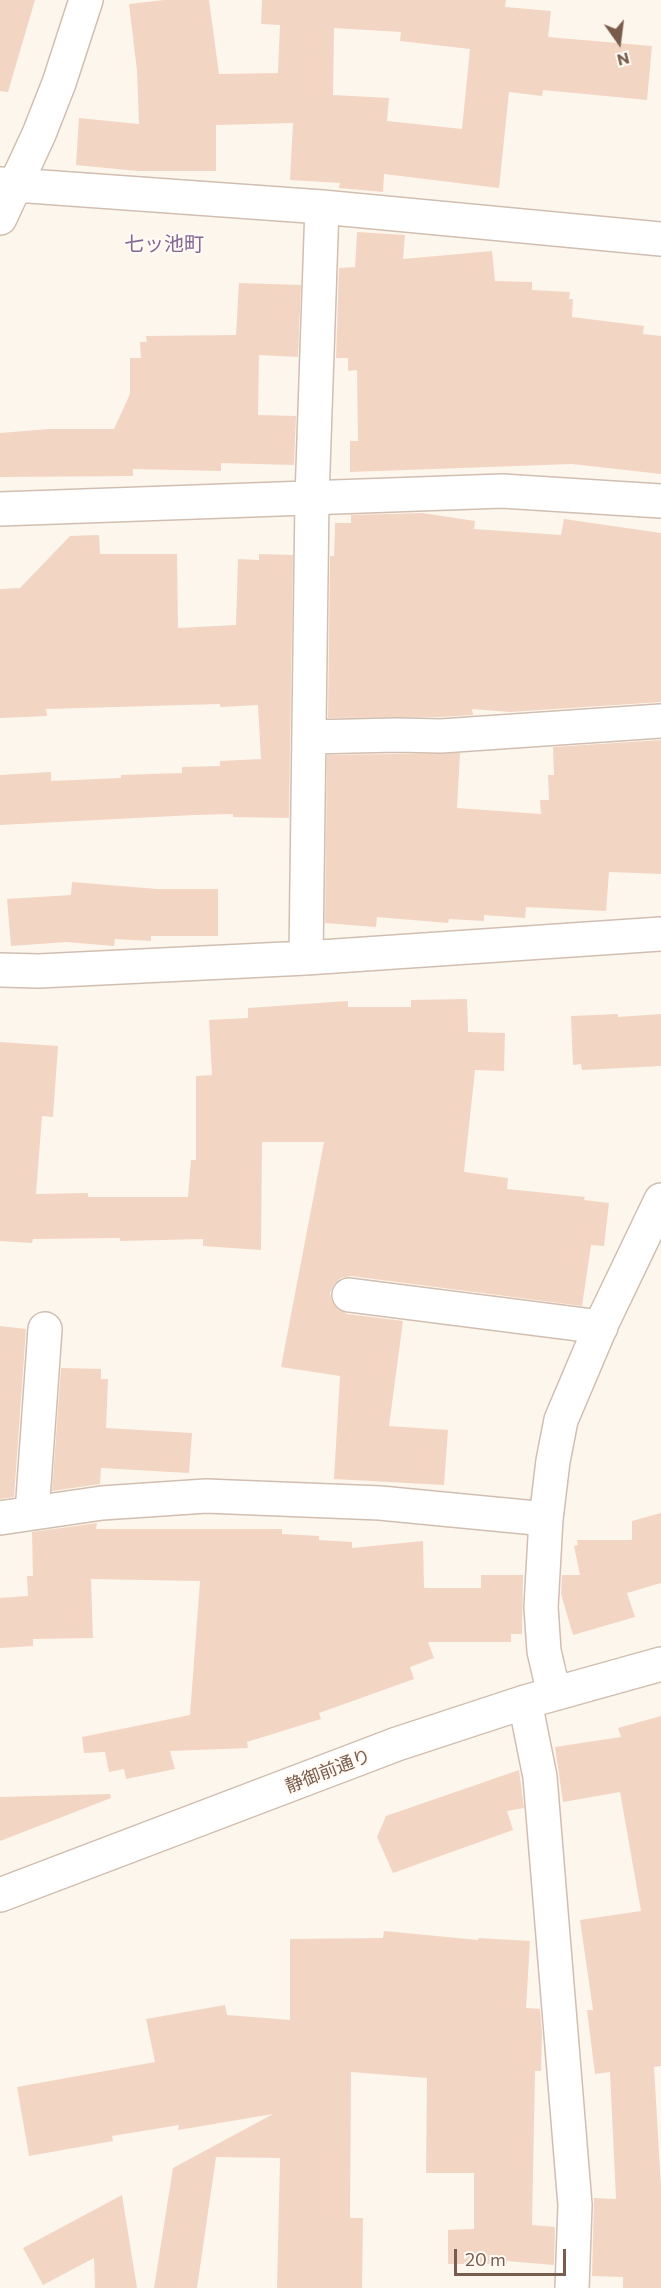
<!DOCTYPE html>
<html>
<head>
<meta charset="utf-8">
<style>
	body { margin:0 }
	#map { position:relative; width:661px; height:2288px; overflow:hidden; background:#fdf6ec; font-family:Commissioner,sans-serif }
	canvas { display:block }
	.north { position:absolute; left:589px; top:12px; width:60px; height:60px; -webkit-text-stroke:4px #fffaf3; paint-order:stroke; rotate:166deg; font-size:16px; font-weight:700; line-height:24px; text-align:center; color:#7a5c4d }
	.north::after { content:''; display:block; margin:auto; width:21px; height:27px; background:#7a5c4d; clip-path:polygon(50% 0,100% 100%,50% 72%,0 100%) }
	.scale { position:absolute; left:454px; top:2249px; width:112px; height:27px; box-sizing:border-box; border:3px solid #7a5c4d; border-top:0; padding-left:8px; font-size:18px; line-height:21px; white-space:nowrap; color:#7a5c4d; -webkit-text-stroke:4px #fffaf3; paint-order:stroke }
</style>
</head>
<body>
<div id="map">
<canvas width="661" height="2288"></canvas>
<div class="north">N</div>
<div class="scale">20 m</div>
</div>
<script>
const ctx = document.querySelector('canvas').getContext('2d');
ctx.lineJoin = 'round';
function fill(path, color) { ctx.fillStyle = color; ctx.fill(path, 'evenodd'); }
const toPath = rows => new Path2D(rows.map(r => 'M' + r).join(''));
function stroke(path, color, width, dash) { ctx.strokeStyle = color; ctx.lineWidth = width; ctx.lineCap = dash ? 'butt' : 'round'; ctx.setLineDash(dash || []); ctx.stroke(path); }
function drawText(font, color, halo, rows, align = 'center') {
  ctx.font = font + ' Commissioner,"Noto Sans JP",sans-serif'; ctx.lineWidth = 4.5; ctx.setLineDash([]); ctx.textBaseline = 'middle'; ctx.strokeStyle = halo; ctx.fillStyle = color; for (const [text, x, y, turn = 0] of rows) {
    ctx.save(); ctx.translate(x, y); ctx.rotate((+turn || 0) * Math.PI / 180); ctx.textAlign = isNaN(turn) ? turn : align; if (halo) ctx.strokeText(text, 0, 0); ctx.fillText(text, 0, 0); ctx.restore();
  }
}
const building = toPath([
	[0,0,35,0,8,92,0,91],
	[164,0,209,0,219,74,278,73,280,25,261,24,262,0,506,0,505,7,551,11,548,37,652,46,647,100,543,90,542,96,509,92,499,188,384,174,383,192,339,188,340,183,290,180,293,123,216,125,216,171,137,171,76,165,79,118,139,124,137,71,129,4],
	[334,28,401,32,400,41,470,49,462,129,387,121,389,98,333,95],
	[357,232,405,235,403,259,492,251,495,281,532,282,532,290,570,292,569,299,573,299,572,317,644,326,643,334,661,336,661,474,572,464,350,472,350,441,358,441,357,370,348,371,348,358,336,358,339,268,355,267],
	[239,283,301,285,298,357,259,355,258,415,296,416,294,465,221,463,221,471,133,469,133,476,0,477,0,433,49,429,114,429,130,394,130,358,141,358,140,342,147,342,146,336,236,335],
	[422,513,475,521,474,529,561,535,564,519,661,533,661,702,510,712,472,709,473,715,441,717,328,718,330,556,334,556,335,523,351,523,351,515],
	[99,535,100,554,177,554,178,628,236,625,238,559,259,560,259,554,293,555,289,818,233,817,233,814,194,815,0,825,0,775,51,772,51,781,121,778,121,775,182,773,182,767,220,766,220,761,261,759,258,705,220,707,220,704,46,709,47,716,0,718,0,589,20,588,70,536],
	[661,740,661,874,609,872,606,911,526,907,525,918,484,915,484,921,449,919,448,923,377,917,376,927,325,923,327,755,460,753,457,808,541,814,540,800,549,800,548,775,554,775,553,747],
	[72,882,157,889,218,889,218,936,151,936,151,941,115,939,114,946,66,942,11,946,7,899,71,895],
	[467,999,468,1032,505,1033,504,1071,475,1070,464,1172,508,1178,507,1189,585,1197,584,1200,609,1203,604,1246,591,1245,582,1306,351,1276,341,1278,334,1284,330,1293,332,1302,338,1310,347,1314,403,1321,389,1426,448,1430,444,1485,334,1479,340,1376,281,1367,324,1142,262,1142,261,1250,203,1246,203,1239,120,1241,120,1238,33,1239,32,1243,0,1241,0,1042,58,1046,53,1117,42,1116,36,1194,88,1193,88,1197,188,1197,191,1160,196,1160,196,1076,212,1075,209,1020,248,1018,248,1008,348,1001,348,1007,411,1007,411,1000],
	[618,1014,618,1017,661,1014,661,1066,582,1070,581,1064,573,1065,571,1016],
	[0,1326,26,1329,14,1497,0,1499],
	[61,1368,101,1369,101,1379,108,1379,106,1428,192,1433,189,1473,101,1468,100,1484,52,1491],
	[661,1513,661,1583,627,1593,635,1617,573,1635,561,1594,562,1575,580,1575,574,1546,578,1545,577,1540,632,1540,632,1521],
	[97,1523,96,1529,282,1529,282,1534,319,1536,319,1540,352,1542,352,1548,423,1541,424,1588,481,1588,481,1575,523,1575,522,1634,511,1634,511,1642,428,1642,434,1658,410,1667,414,1679,319,1713,321,1719,247,1742,248,1748,170,1751,175,1769,126,1779,124,1769,109,1772,105,1752,84,1753,82,1737,190,1715,200,1581,91,1579,93,1638,33,1639,33,1646,0,1648,0,1598,28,1596,27,1576,33,1576,32,1532],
	[661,1716,661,2066,654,2067,661,2187,661,2288,623,2288,623,2277,592,2276,594,2198,616,2199,610,2072,595,2074,587,2010,593,2010,580,1920,641,1911,620,1792,563,1802,555,1747,621,1737,618,1728],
	[519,1770,524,1808,507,1811,513,1830,393,1873,377,1837,386,1816],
	[110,1794,111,1798,0,1841,0,1797],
	[384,1931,478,1940,478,1938,530,1941,526,2008,540,2009,542,2033,541,2071,535,2071,532,2225,555,2227,554,2265,507,2261,507,2264,448,2264,448,2230,474,2229,474,2173,426,2173,427,2078,351,2072,350,2218,363,2218,362,2288,277,2288,280,2158,216,2157,197,2288,154,2288,173,2168,273,2114,178,2130,179,2125,112,2136,113,2141,29,2156,17,2087,155,2062,146,2019,225,2005,227,2015,290,2020,290,1939,383,1938],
	[122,2195,137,2288,95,2288,94,2258,43,2285,23,2248]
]);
const minor = toPath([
	[0,184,322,207,661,239],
	[0,218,39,134,59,83,86,0],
	[0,509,502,491,661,501],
	[309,737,397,735,441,736,661,721],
	[306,958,312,498,322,207],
	[0,970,39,971,306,958,661,934],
	[349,1295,601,1327],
	[32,1513,45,1329],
	[0,1518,102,1503,206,1496,380,1503,546,1519],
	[554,1694,544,1651,541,1607,546,1519,553,1461,561,1420,603,1321,661,1200],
	[525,1702,540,1777,575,2205,572,2288],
	[0,1895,397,1744,525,1702,661,1664]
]);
const streetNames = [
	["静御前通り",328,1771,-21]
];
const neighbourhoodNames = [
	["七ッ池町",164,244]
];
fill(building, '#f3d5c3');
stroke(minor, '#d1beb0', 36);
stroke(minor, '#fff', 33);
drawText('18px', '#7a5c4d', '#fffaf3', streetNames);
drawText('20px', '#846695', '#fffaf3', neighbourhoodNames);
</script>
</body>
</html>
